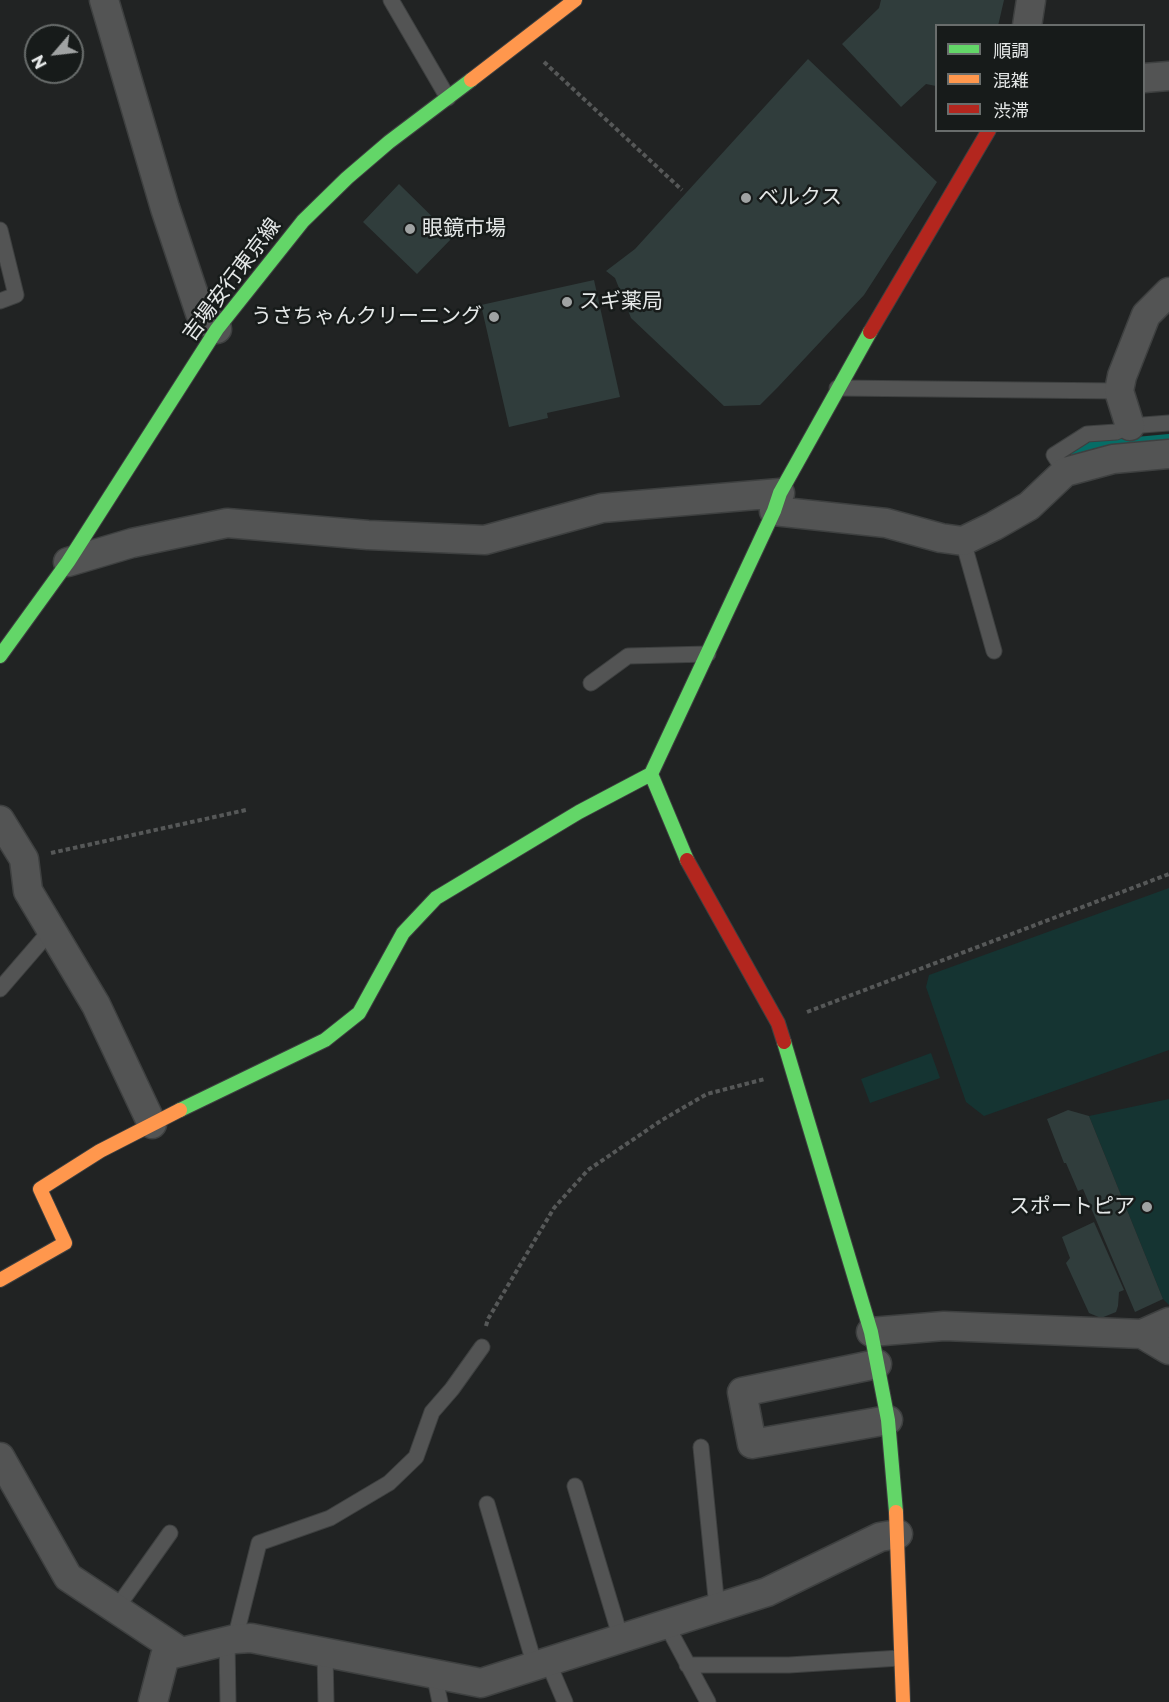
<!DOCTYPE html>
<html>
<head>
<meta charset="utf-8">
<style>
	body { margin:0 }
	#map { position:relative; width:1169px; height:1702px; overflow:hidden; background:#212323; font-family:Montserrat,"Noto Sans JP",sans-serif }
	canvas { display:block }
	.legend { position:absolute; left:935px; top:24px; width:210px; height:108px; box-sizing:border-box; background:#171b1a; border:2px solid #696d6c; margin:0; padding:8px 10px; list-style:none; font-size:18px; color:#e5e8e8 }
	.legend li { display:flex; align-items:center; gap:12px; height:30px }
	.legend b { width:30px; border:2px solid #696d6c }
	.north { position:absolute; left:24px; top:24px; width:60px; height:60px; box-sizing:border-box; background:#171b1a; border:2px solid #696d6c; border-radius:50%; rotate:242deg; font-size:16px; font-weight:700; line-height:24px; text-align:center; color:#e5e8e8 }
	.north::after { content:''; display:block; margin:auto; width:21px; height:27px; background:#a0a3a3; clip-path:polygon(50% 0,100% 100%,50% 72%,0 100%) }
</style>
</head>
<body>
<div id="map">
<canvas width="1169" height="1702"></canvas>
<ul class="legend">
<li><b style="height:8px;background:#63d668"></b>順調</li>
<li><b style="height:8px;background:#ff974d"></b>混雑</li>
<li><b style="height:8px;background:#b3261e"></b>渋滞</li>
</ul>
<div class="north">N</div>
</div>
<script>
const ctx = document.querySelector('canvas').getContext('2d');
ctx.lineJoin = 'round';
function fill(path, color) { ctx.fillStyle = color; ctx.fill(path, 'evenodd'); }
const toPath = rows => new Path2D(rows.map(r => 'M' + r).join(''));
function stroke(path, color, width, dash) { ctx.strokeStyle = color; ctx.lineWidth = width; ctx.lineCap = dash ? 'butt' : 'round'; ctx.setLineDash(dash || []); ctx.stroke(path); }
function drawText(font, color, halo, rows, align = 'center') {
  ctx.font = font + ' Montserrat,"Noto Sans JP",sans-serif'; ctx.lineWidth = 5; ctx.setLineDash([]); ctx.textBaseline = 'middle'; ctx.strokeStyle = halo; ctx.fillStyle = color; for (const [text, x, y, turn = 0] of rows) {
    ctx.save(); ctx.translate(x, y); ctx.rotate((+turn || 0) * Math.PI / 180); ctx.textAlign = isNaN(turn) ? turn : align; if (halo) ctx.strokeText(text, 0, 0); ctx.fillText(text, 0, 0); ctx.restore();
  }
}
const green = toPath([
	[1169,888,1169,1050,984,1116,966,1102,926,987,929,975],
	[931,1053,940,1078,870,1103,861,1079],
	[1169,1099,1169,1305,1163,1299,1089,1116]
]);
const stream = toPath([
	[1075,455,1092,445,1169,438]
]);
const building = toPath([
	[881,0,1004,0,998,26,936,26,936,86,926,84,901,107,842,44,879,8],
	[808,59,937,182,864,295,778,387,760,405,724,406,631,318,615,278,606,271,635,249],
	[399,184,453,237,417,274,363,222],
	[594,280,620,397,547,413,548,418,509,427,481,305],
	[1068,1110,1089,1116,1163,1299,1135,1312,1083,1189,1078,1191,1066,1163,1064,1163,1047,1119],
	[1094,1222,1124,1290,1119,1292,1118,1306,1116,1312,1101,1318,1089,1313,1066,1263,1070,1258,1062,1237]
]);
const path = toPath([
	[544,62,682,190],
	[51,853,246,810],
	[807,1012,1169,874],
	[486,1326,488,1319,554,1208,588,1170,662,1120,707,1094,765,1079]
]);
const lane = toPath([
	[391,0,448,98],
	[0,230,16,295,0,301],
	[837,388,1119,391],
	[1065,472,1054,455,1087,434,1116,432,1130,426,1169,423],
	[963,541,994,651],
	[591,683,628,656,708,654],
	[0,989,51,930],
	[701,1447,717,1608],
	[575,1486,621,1639],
	[487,1504,535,1666],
	[116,1609,170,1533],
	[666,1624,708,1702],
	[235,1639,259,1543,330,1518,389,1483,416,1457,432,1412,452,1389,482,1347],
	[227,1641,228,1702],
	[325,1653,326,1702],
	[548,1662,565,1702],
	[687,1665,789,1665,900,1658],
	[434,1674,440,1702]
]);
const street = toPath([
	[104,0,165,208,200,313,217,329],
	[1027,26,1031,0],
	[1144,78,1169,76],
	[1130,426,1119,391,1122,376,1146,315,1169,292],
	[774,511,886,523,941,538,963,541,994,526,1029,506,1065,472,1113,459,1169,454],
	[68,562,132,543,227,523,368,535,485,540,602,508,780,493],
	[0,820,24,859,28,891,96,1005,152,1124],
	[871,1332,944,1326,1142,1334,1169,1322],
	[1142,1334,1169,1350],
	[877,1364,742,1392,752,1444,888,1420],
	[0,1457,68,1577,181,1652],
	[153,1702,165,1656,235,1639,251,1638,481,1683,767,1592,880,1537,898,1534]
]);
const fast = toPath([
	[0,656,68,562,217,329,303,221,347,178,389,142,471,80],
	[687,860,651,774,774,511,780,493,870,332],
	[784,1042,871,1332,888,1420,896,1512],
	[180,1110,325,1040,359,1013,403,933,436,898,579,812,651,774]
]);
const slow = toPath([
	[471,80,575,0],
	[0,1280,65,1243,40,1189,100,1151,180,1110],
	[896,1512,903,1702]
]);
const jam = toPath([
	[870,332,989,130],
	[687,860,778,1023,784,1042]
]);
const markers = [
	[746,198,6,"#a0a3a3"],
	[410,229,6,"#a0a3a3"],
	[567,302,6,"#a0a3a3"],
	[494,317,6,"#a0a3a3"],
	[1147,1207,6,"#a0a3a3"]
];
const poiNames = [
	["ベルクス",758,198],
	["眼鏡市場",422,229],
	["スギ薬局",579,302],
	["うさちゃんクリーニング",482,317,"right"],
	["スポートピア",1135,1207,"right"]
];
const streetNames = [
	["吉場安行東京線",232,280,-53]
];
fill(green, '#153432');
stroke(stream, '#066d66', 8);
fill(building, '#303d3c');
stroke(lane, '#3e4040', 17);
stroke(street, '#3e4040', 31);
stroke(fast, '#3e4040', 16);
stroke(slow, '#3e4040', 16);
stroke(jam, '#3e4040', 16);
stroke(path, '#565858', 4, [4.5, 3]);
stroke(lane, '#535454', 15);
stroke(street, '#535454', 28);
stroke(fast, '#63d668', 14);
stroke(slow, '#ff974d', 14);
stroke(jam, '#b3261e', 14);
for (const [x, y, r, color] of markers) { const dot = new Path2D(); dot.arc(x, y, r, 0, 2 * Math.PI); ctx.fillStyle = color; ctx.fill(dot); stroke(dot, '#171b1a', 2); }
drawText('21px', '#e5e8e8', '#171b1a', poiNames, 'left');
drawText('21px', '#e5e8e8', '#171b1a', streetNames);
</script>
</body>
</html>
